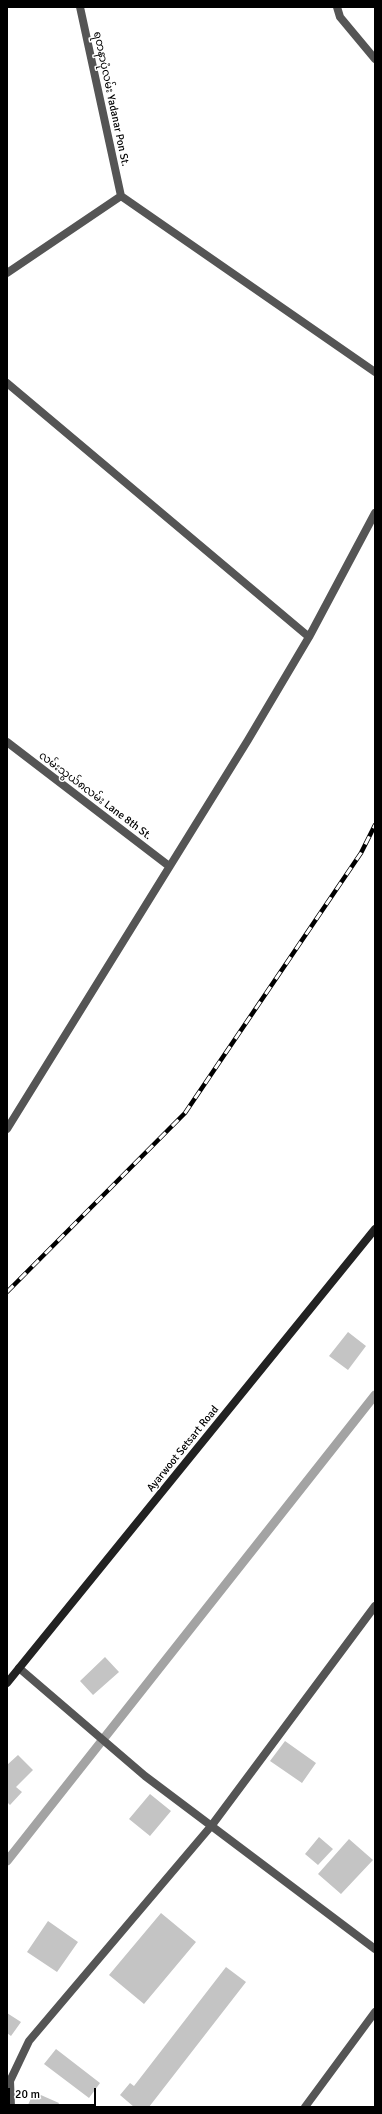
<!DOCTYPE html>
<html>
<head>
<meta charset="utf-8">
<style>
	body { margin:0 }
	#map { position:relative; width:382px; height:2114px; overflow:hidden; background:#fff; font-family:Signika,sans-serif }
	canvas { display:block }
	.frame { position:absolute; inset:0; border:8px solid #000; pointer-events:none }
	.scale { position:absolute; left:8px; top:2088px; width:88px; height:18px; box-sizing:border-box; border:2px solid #000; border-top:0; padding-left:5px; font-size:12px; line-height:14px; white-space:nowrap; color:#000; -webkit-text-stroke:3px #fff; paint-order:stroke }
</style>
</head>
<body>
<div id="map">
<canvas width="382" height="2114"></canvas>
<div class="frame"></div>
<div class="scale">20 m</div>
</div>
<script>
const ctx = document.querySelector('canvas').getContext('2d');
ctx.lineJoin = 'round';
const toPath = rows => new Path2D(rows.map(r => 'M' + r).join(''));
function stroke(path, color, width, dash) { ctx.strokeStyle = color; ctx.lineWidth = width; ctx.lineCap = dash ? 'butt' : 'round'; ctx.setLineDash(dash || []); ctx.stroke(path); }
function fill(path, color) { ctx.fillStyle = color; ctx.fill(path, 'evenodd'); }
function drawText(font, color, halo, rows, align = 'center') {
  ctx.font = font + ' Signika,"Noto Sans Myanmar",sans-serif'; ctx.lineWidth = 3; ctx.setLineDash([]); ctx.textBaseline = 'middle'; ctx.strokeStyle = halo; ctx.fillStyle = color; for (const [text, x, y, turn = 0] of rows) {
    ctx.save(); ctx.translate(x, y); ctx.rotate((+turn || 0) * Math.PI / 180); ctx.textAlign = isNaN(turn) ? turn : align; if (halo) ctx.strokeText(text, 0, 0); ctx.fillText(text, 0, 0); ctx.restore();
  }
}
const stream = toPath([
	[7,1861,375,1395]
]);
const building = toPath([
	[348,1332,366,1346,348,1370,329,1356],
	[105,1657,119,1672,93,1695,80,1681],
	[285,1741,316,1763,302,1783,270,1761],
	[18,1755,33,1770,16,1787,22,1792,10,1805,7,1802,7,1765],
	[150,1794,171,1811,150,1836,129,1819],
	[319,1837,333,1849,318,1865,305,1854],
	[349,1839,373,1860,341,1894,318,1874],
	[161,1913,196,1942,144,2004,109,1975],
	[48,1921,78,1942,57,1972,27,1952],
	[226,1967,246,1982,149,2107,134,2107,120,2095,130,2083,134,2086],
	[7,2013,21,2022,11,2036,7,2033],
	[56,2049,100,2083,89,2098,44,2064],
	[34,2092,59,2103,57,2107,27,2107]
]);
const street = toPath([
	[80,7,121,196],
	[337,7,340,17,375,59],
	[121,196,375,372],
	[7,273,121,196],
	[7,383,309,637],
	[7,742,169,866],
	[7,1129,248,740,309,637,375,513],
	[19,1668,145,1776,375,1949],
	[11,2107,10,2081,29,2041,212,1825,375,1606],
	[305,2107,375,2012]
]);
const secondary = toPath([
	[7,1683,375,1229]
]);
const rail = toPath([
	[7,1292,185,1113,361,853,375,825]
]);
const streetNames = [
	["ရတနာပုံလမ်း Yadanar Pon St.",111,99,78],
	["လမ်းသွယ်၈လမ်း Lane 8th St.",95,796,37],
	["Ayarwoot Setsart Road",183,1449,-51]
];
stroke(stream, '#a3a3a3', 9);
fill(building, '#c4c4c4');
stroke(street, '#555', 8);
stroke(secondary, '#222', 8);
stroke(rail, '#000', 4.5);
stroke(rail, '#fff', 3, [9]);
drawText('11px', '#000', '#fff', streetNames);
</script>
</body>
</html>
